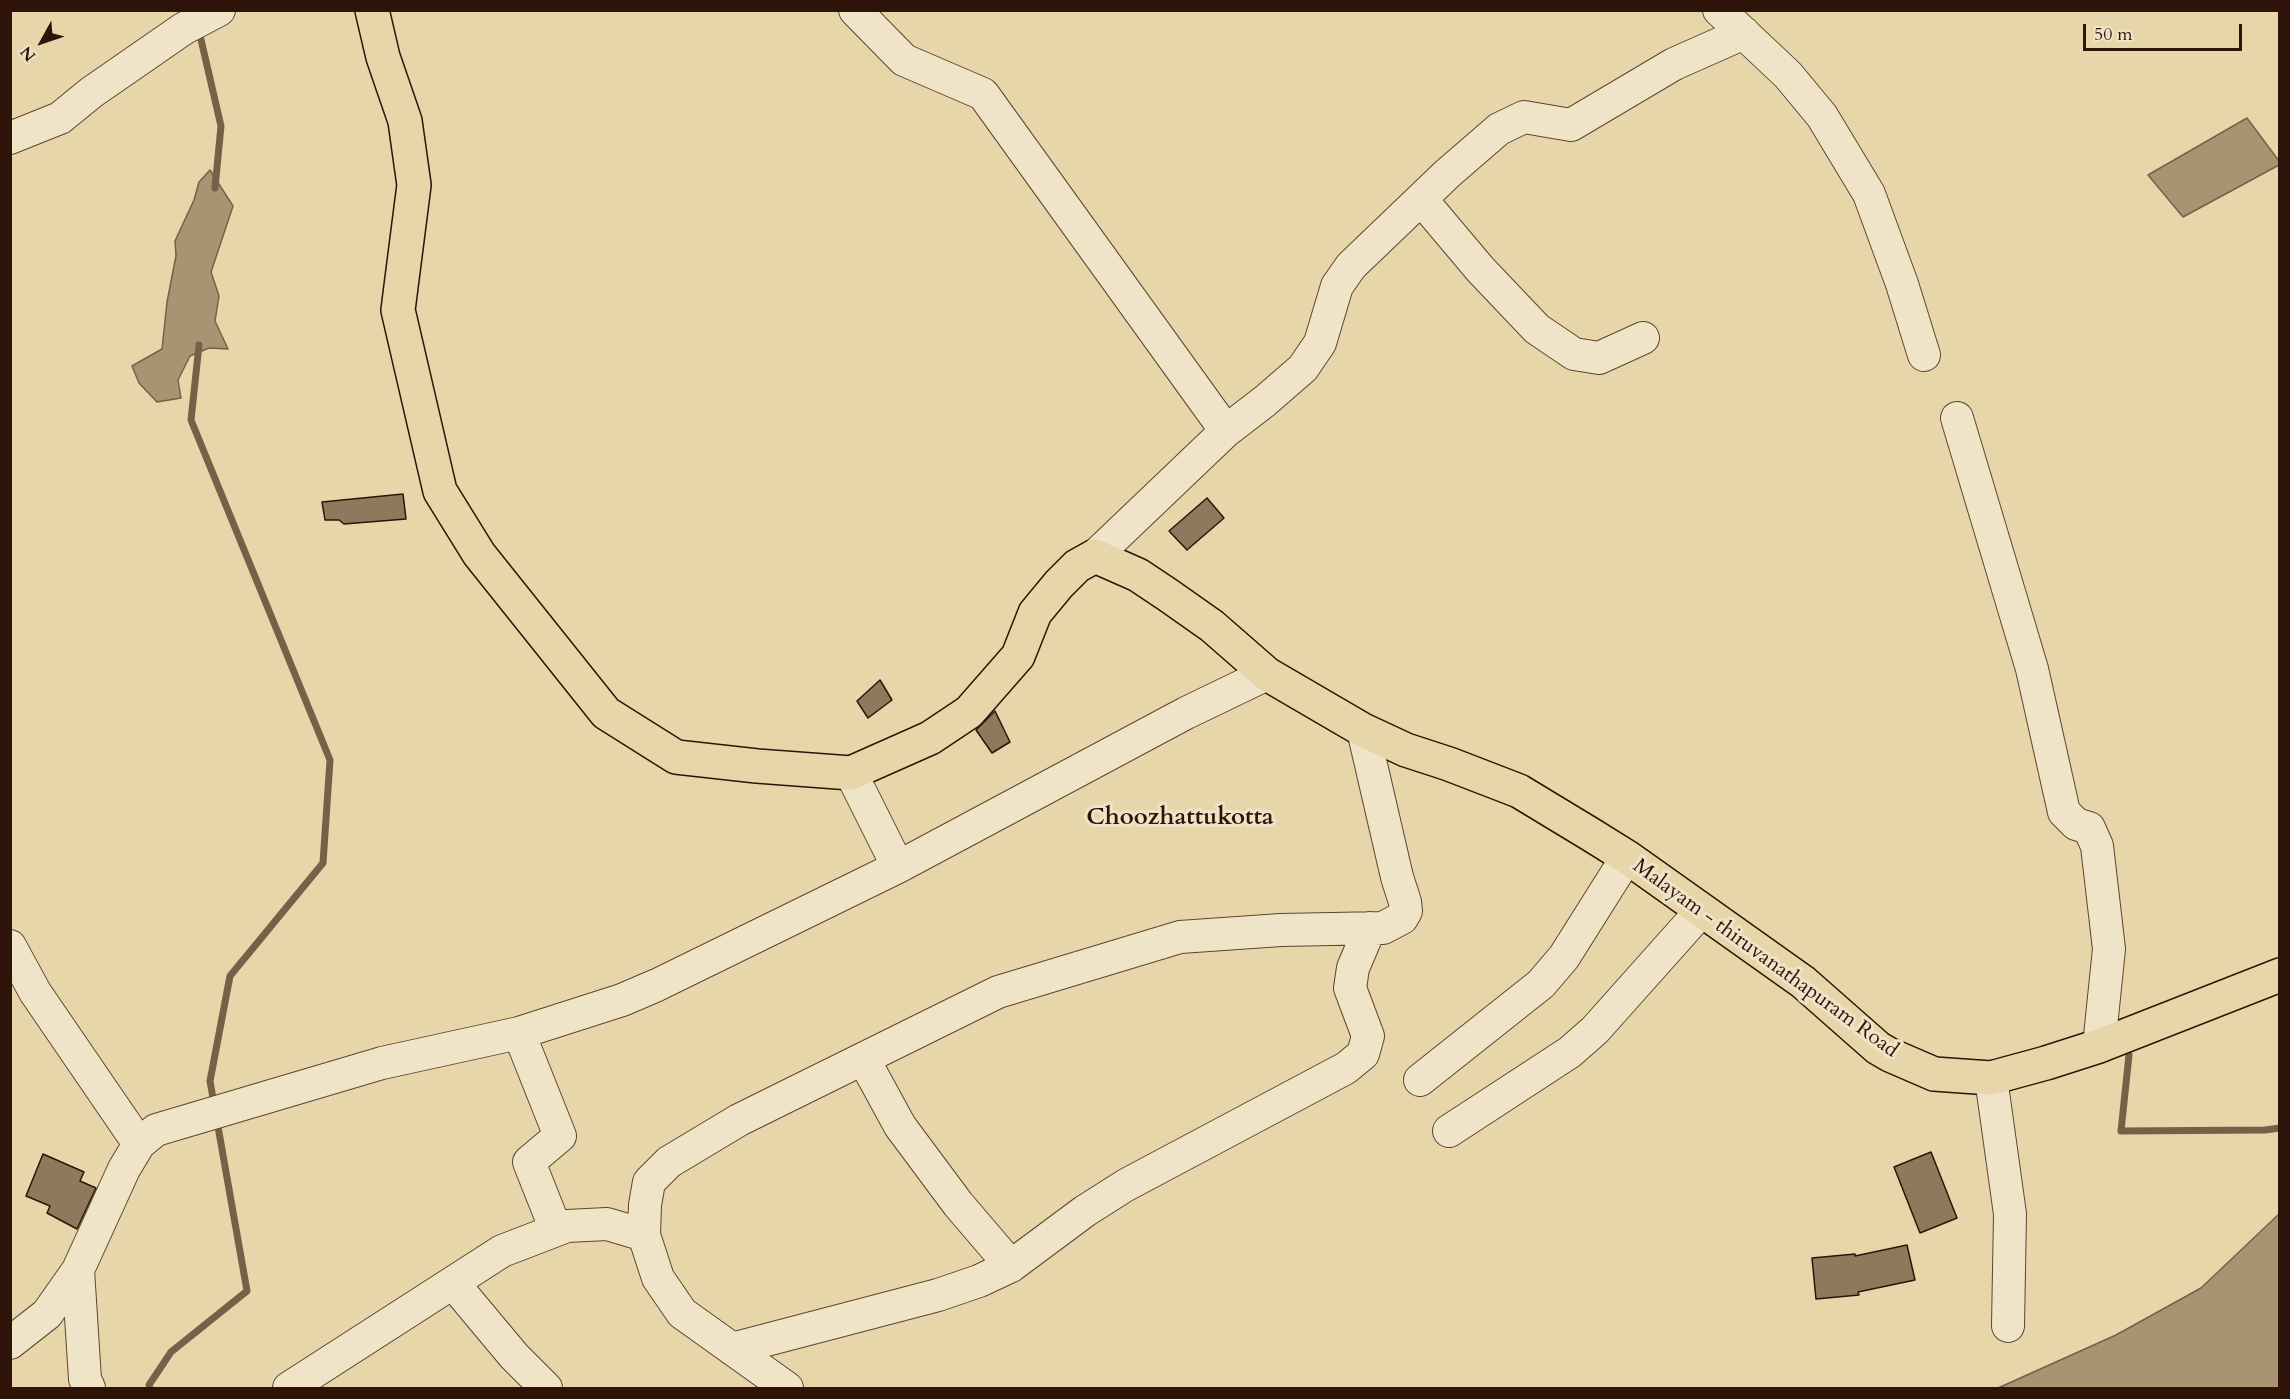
<!DOCTYPE html>
<html>
<head>
<meta charset="utf-8">
<style>
	body { margin:0 }
	#map { position:relative; width:2290px; height:1399px; overflow:hidden; background:#e6d6aa; font-family:Cardo,serif }
	canvas { display:block }
	.frame { position:absolute; inset:0; border:12px solid #301308; pointer-events:none }
	.north { position:absolute; left:12px; top:12px; width:60px; height:60px; -webkit-text-stroke:4px #efe4c8; paint-order:stroke; rotate:230deg; font-size:16px; font-weight:700; line-height:24px; text-align:center; color:#301308 }
	.north::after { content:''; display:block; margin:auto; width:21px; height:27px; background:#301308; clip-path:polygon(50% 0,100% 100%,50% 72%,0 100%) }
	.scale { position:absolute; left:2083px; top:24px; width:159px; height:27px; box-sizing:border-box; border:3px solid #301308; border-top:0; padding-left:8px; font-size:18px; line-height:21px; white-space:nowrap; color:#301308; -webkit-text-stroke:4px #efe4c8; paint-order:stroke }
</style>
</head>
<body>
<div id="map">
<canvas width="2290" height="1399"></canvas>
<div class="frame"></div>
<div class="north">N</div>
<div class="scale">50 m</div>
</div>
<script>
const ctx = document.querySelector('canvas').getContext('2d');
ctx.lineJoin = 'round';
function fill(path, color) { ctx.fillStyle = color; ctx.fill(path, 'evenodd'); }
const toPath = rows => new Path2D(rows.map(r => 'M' + r).join(''));
function stroke(path, color, width, dash) { ctx.strokeStyle = color; ctx.lineWidth = width; ctx.lineCap = dash ? 'butt' : 'round'; ctx.setLineDash(dash || []); ctx.stroke(path); }
function drawText(font, color, halo, rows, align = 'center') {
  ctx.font = font + ' Cardo,serif'; ctx.lineWidth = 6; ctx.setLineDash([]); ctx.textBaseline = 'middle'; ctx.strokeStyle = halo; ctx.fillStyle = color; for (const [text, x, y, turn = 0] of rows) {
    ctx.save(); ctx.translate(x, y); ctx.rotate((+turn || 0) * Math.PI / 180); ctx.textAlign = isNaN(turn) ? turn : align; if (halo) ctx.strokeText(text, 0, 0); ctx.fillText(text, 0, 0); ctx.restore();
  }
}
const water = toPath([
	[2247,118,2279,161,2279,165,2183,217,2148,175,2247,118],
	[210,170,233,206,211,272,219,296,215,321,228,349,209,348,190,356,178,380,181,398,157,402,139,383,132,366,162,349,167,302,176,256,175,241,194,200,199,182,210,170],
	[2279,1214,2279,1388,1998,1388,2116,1335,2201,1288,2279,1214]
]);
const stream = toPath([
	[199,31,221,126,215,188],
	[199,345,191,420,330,760,323,863,230,976,210,1081,214,1104],
	[2129,1055,2121,1131,2265,1130,2280,1128],
	[150,1388,149,1385,171,1352,247,1291,217,1121]
]);
const building = toPath([
	[403,494,406,519,344,524,339,520,325,520,322,502,403,494],
	[1207,498,1224,518,1187,550,1169,531,1207,498],
	[880,680,892,700,868,718,857,701,880,680],
	[995,711,1010,742,992,753,976,730,995,711],
	[1931,1152,1957,1218,1920,1233,1894,1167,1931,1152],
	[43,1154,84,1172,80,1181,96,1188,77,1229,47,1213,50,1206,26,1196,43,1154],
	[1907,1245,1915,1280,1858,1292,1859,1295,1816,1299,1812,1258,1855,1254,1855,1256,1907,1245]
]);
const minor = toPath([
	[855,10,904,60,983,94,1226,431],
	[1719,10,1788,75,1822,116,1869,194,1902,284,1924,355],
	[10,138,60,118,92,92,183,29,219,10],
	[1421,199,1480,269,1537,329,1574,354,1599,358,1643,338],
	[1957,418,2032,669,2064,812,2076,824,2089,828,2097,846,2109,949,2099,1046],
	[1095,556,1226,431,1265,401,1303,368,1320,343,1337,286,1351,266,1447,174,1499,129,1524,117,1571,125,1674,64,1744,33],
	[898,867,1186,713,1267,674],
	[10,946,35,992,139,1144],
	[519,1033,560,1136,529,1162,556,1230],
	[864,1060,900,1126,958,1204,1011,1266],
	[1991,1078,2010,1214,2008,1326],
	[1420,1080,1541,984,1564,957,1627,857],
	[1449,1131,1570,1052,1595,1030,1702,910],
	[78,1270,85,1379,89,1388],
	[453,1283,514,1356,546,1388],
	[10,1343,47,1314,78,1270,124,1169,139,1144,156,1130,382,1063,519,1033,622,1000,657,985,898,867,851,773],
	[732,1349,938,1295,979,1281,1011,1266,1085,1211,1126,1185,1346,1068,1363,1054,1368,1036,1350,988,1353,968,1370,928],
	[289,1388,502,1251,567,1226,607,1224,644,1235],
	[787,1388,682,1313,658,1278,644,1235,645,1205,649,1182,669,1162,739,1120,998,992,1180,937,1281,930,1383,928,1402,918,1406,911,1405,902,1397,877,1363,730]
]);
const major = toPath([
	[372,10,383,57,405,121,414,185,398,310,440,491,479,554,606,713,676,757,757,766,851,773,930,738,969,712,1018,656,1035,613,1059,584,1077,566,1095,556,1138,575,1168,595,1212,626,1267,674,1363,730,1406,750,1449,764,1519,791,1590,834,1627,857,1803,982,1878,1048,1890,1055,1934,1074,1991,1078,2046,1063,2099,1046,2280,975]
]);
const streetNames = [
	["Malayam - thiruvanathapuram Road",1765,959,36]
];
const quarterNames = [
	["Choozhattukotta",1180,818]
];
fill(water, '#a89473');
stroke(water, '#786048', 1.5);
stroke(stream, '#786048', 7);
fill(building, '#8f785c');
stroke(building, '#301308', 1.5);
stroke(minor, '#5e4430', 34);
stroke(major, '#301308', 36);
stroke(minor, '#efe4c8', 32);
stroke(major, '#e6d6aa', 33);
drawText('21px', '#301308', '#efe4c8', streetNames);
drawText('bold 24px', '#301308', '#efe4c8', quarterNames);
</script>
</body>
</html>
